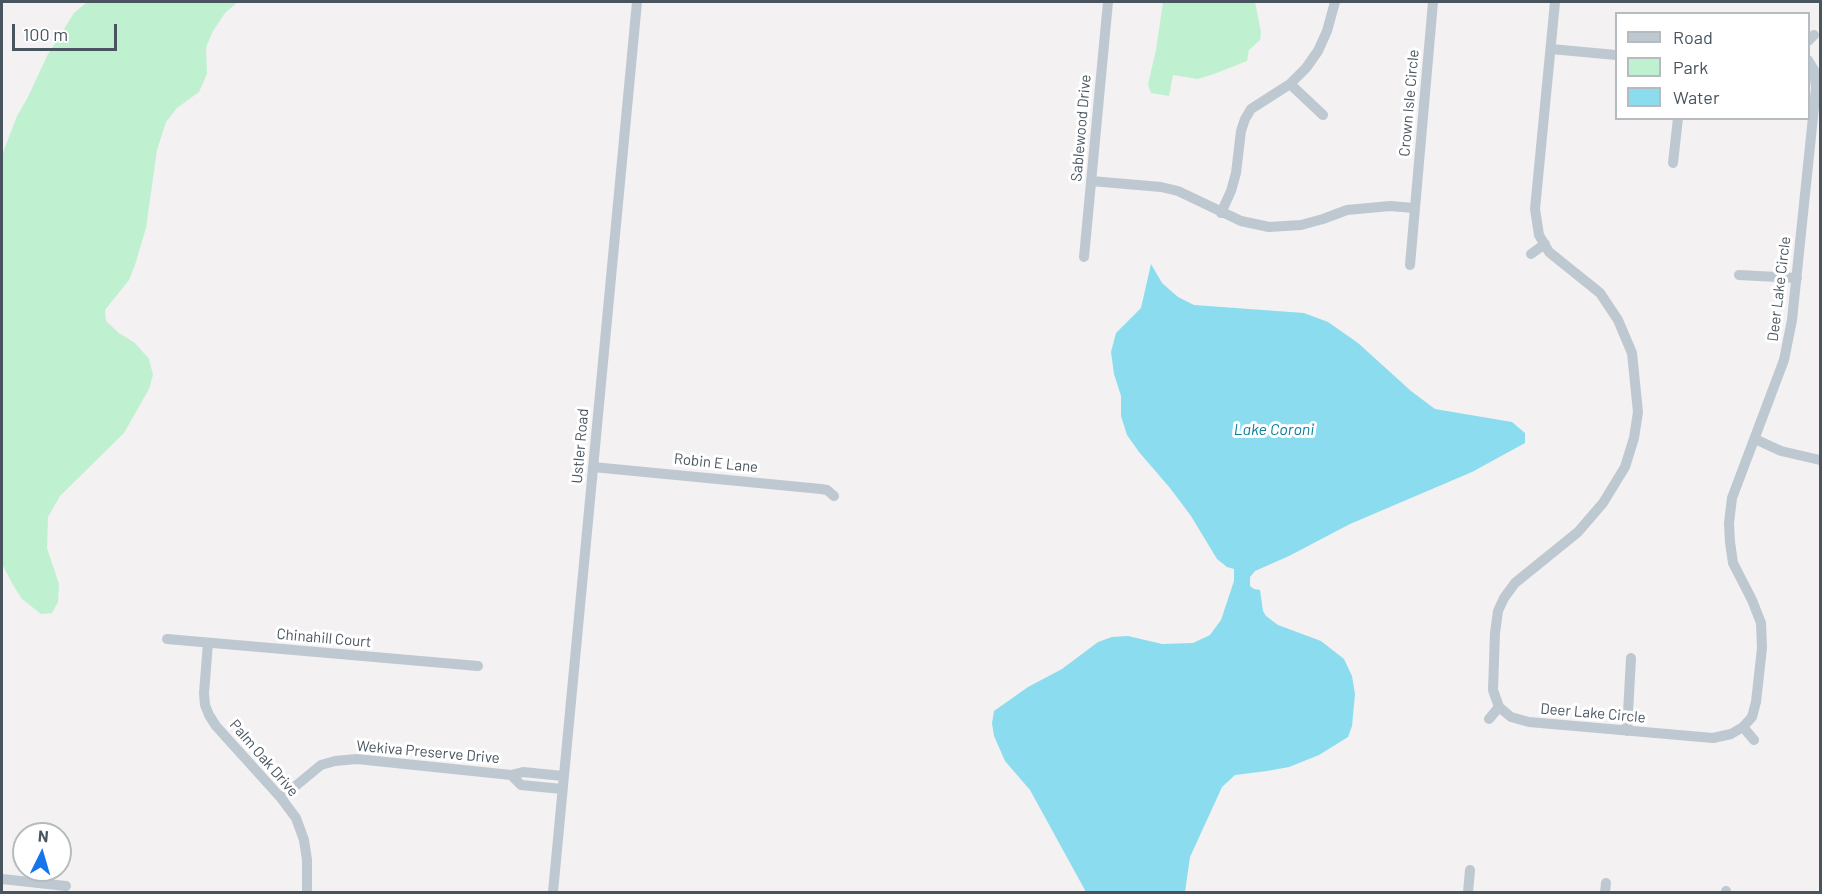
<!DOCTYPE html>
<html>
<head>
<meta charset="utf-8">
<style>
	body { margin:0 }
	#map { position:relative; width:1822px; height:894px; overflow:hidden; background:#f3f1f1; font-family:Barlow,sans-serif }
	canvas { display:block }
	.frame { position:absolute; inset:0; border:3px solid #48555f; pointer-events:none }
	.legend { position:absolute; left:1615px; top:12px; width:195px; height:108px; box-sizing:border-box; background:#fff; border:2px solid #b6bbbf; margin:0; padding:8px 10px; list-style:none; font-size:18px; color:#48555f }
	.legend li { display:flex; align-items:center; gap:12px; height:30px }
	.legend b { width:30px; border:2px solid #b6bbbf }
	.north { position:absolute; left:12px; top:822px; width:60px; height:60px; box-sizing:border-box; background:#fff; border:2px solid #b6bbbf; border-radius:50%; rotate:5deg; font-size:16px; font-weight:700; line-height:24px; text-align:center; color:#48555f }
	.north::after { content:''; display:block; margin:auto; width:21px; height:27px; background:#1476ea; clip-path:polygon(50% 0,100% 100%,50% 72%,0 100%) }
	.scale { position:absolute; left:12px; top:24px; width:105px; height:27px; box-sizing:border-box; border:3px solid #48555f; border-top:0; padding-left:8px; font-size:18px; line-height:21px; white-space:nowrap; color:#48555f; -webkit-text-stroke:4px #fff; paint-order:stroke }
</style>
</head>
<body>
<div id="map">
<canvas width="1822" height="894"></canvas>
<div class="frame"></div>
<ul class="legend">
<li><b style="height:8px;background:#bec8d0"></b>Road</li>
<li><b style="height:16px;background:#bff1d1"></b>Park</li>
<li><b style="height:16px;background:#8bdcef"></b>Water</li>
</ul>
<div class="north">N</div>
<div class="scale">100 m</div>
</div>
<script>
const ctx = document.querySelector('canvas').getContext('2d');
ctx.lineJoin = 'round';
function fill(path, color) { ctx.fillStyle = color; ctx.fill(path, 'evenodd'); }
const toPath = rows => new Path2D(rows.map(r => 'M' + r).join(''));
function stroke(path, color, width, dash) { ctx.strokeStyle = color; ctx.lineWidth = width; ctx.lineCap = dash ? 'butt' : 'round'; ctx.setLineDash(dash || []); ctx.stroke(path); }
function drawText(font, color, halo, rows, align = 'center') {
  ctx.font = font + ' Barlow,sans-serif'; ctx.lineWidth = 6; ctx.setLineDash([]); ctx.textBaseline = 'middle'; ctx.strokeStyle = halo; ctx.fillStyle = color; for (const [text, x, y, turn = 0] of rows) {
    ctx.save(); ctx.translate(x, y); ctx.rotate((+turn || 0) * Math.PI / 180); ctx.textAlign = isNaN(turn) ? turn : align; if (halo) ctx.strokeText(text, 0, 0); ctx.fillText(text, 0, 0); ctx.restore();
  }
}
const green = toPath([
	[87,2,238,2,225,13,213,31,206,47,207,74,199,92,177,108,166,122,157,150,146,228,135,265,129,280,105,310,106,321,119,333,135,343,149,359,153,375,149,389,124,433,60,496,48,517,47,548,59,584,58,602,52,613,41,614,22,599,13,585,2,564,2,155,17,116,28,97,47,56,74,13],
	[1163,2,1255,2,1261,32,1260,40,1249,50,1247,61,1214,74,1198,79,1173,75,1169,96,1151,93,1148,84,1156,50]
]);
const water = toPath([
	[1151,264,1162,283,1178,297,1194,305,1304,313,1328,322,1358,343,1411,391,1435,409,1512,422,1525,433,1525,443,1472,472,1350,524,1289,556,1255,571,1250,577,1250,586,1254,589,1260,590,1263,611,1266,616,1278,625,1321,641,1344,659,1352,676,1355,694,1352,726,1348,737,1319,755,1289,767,1267,771,1235,775,1222,787,1190,857,1185,892,1086,892,1030,790,1005,761,994,736,992,723,994,711,1028,687,1062,669,1098,642,1112,637,1128,636,1162,644,1193,643,1210,635,1221,620,1234,581,1234,569,1227,567,1217,559,1191,516,1170,488,1139,452,1127,435,1121,416,1121,396,1114,374,1111,352,1116,333,1141,308]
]);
const minor = toPath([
	[1555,2,1535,209,1539,235,1549,252,1600,293,1618,320,1632,353,1638,412,1634,438,1625,467,1603,503,1578,532,1515,583,1504,598,1498,611,1495,633,1493,690,1499,707,1511,717,1529,722,1713,738,1731,734,1743,727,1752,717,1756,702,1762,648,1761,623,1752,600,1733,563,1730,542,1729,523,1732,498,1784,360,1792,320,1816,88,1814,70,1808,60],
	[1808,41,1814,35],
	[1551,49,1616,55],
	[1290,84,1323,115],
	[1673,163,1678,118],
	[1091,181,1161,187,1178,191,1241,221,1269,227,1301,225,1323,219,1347,210,1390,206,1414,208],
	[1221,213,1231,191,1236,173,1241,131,1245,119,1251,109,1290,84,1306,68,1318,51,1327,31,1335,2],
	[1531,254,1545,244],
	[1084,257,1108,2],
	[1410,265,1433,2],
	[1739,275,1797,278],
	[1755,439,1781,451,1820,460],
	[593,467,821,489,827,490,834,496],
	[167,639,478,666],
	[208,643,204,693,205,705,209,715,216,726,281,798,296,818,304,840,307,860,307,892],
	[1489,719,1499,707],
	[1743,727,1754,740],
	[1627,731,1631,658],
	[511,775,521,785,562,789],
	[281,798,321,765,335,761,357,759,511,775,523,772,563,776],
	[2,879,66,886],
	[553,892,637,2],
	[1468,892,1470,870],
	[1605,892,1606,883],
	[1726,892,1726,891]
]);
const streetNames = [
	["Crown Isle Circle",1409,103,-85],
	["Sablewood Drive",1081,128,-85],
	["Deer Lake Circle",1779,289,-83],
	["Ustler Road",580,446,-85],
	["Robin E Lane",716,463,6],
	["Chinahill Court",324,638,5],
	["Deer Lake Circle",1593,713,5],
	["Wekiva Preserve Drive",428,752,5],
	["Palm Oak Drive",264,758,49]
];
const waterNames = [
	["Lake Coroni",1274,430]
];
fill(green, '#bff1d1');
fill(water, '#8bdcef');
stroke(minor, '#bec8d0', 10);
drawText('15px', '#48555f', '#fff', streetNames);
drawText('italic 16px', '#097f9a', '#fff', waterNames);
</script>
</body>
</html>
